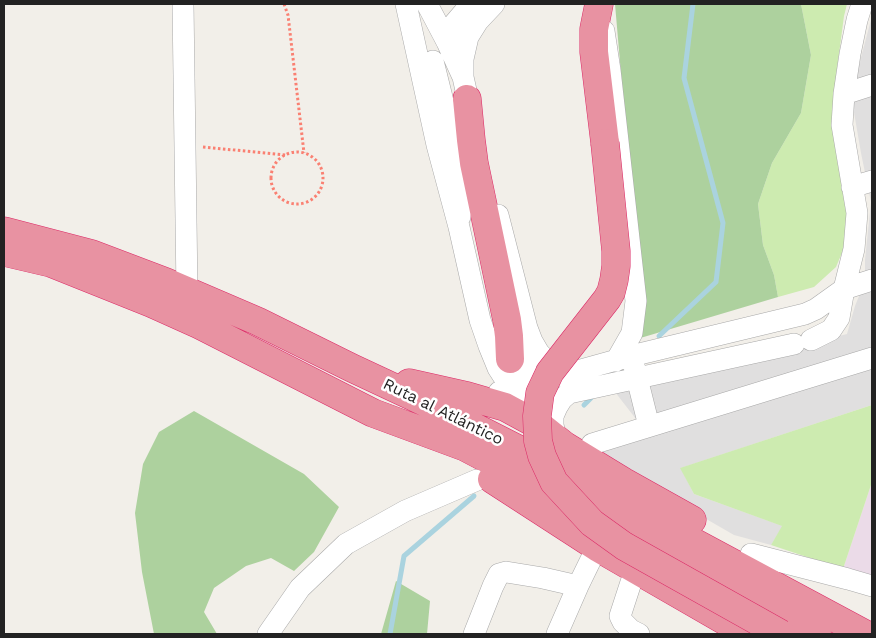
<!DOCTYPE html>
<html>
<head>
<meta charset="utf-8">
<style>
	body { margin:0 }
	#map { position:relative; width:876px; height:638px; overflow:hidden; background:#f2efe9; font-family:"Work Sans",sans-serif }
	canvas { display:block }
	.frame { position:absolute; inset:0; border:5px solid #222; pointer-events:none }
</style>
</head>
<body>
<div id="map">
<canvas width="876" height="638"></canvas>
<div class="frame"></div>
</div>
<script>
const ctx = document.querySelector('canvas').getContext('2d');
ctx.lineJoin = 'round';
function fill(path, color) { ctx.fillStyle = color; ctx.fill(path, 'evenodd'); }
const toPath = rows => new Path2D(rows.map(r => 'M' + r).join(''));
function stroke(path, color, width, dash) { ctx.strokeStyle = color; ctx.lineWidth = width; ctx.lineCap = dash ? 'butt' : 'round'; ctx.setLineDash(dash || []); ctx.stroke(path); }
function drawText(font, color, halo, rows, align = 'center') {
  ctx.font = font + ' "Work Sans",sans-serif'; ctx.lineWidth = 5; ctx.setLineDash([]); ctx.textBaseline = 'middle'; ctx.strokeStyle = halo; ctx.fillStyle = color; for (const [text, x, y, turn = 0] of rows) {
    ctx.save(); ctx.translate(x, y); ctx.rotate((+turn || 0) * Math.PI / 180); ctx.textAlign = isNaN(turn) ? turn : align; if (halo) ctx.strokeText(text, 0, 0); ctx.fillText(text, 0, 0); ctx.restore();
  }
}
const residential = toPath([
	[872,16,872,405,681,468,694,494,783,526,771,545,734,535,583,448,643,428,615,392,847,334,855,306,865,281,865,260,871,202,861,153,851,95]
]);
const industrial = toPath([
	[872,482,872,578,843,569]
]);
const grass = toPath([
	[801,4,847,4,844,16,836,77,841,168,847,219,844,248,836,267,814,287,778,297,774,275,763,245,758,204,772,163,801,113,811,55],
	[872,405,872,482,843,569,771,545,782,526,694,494,680,468]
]);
const forest = toPath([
	[615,4,801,4,811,55,801,113,772,163,758,204,763,245,774,275,778,297,637,339,635,236],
	[194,411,304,474,339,507,314,552,294,571,271,558,246,566,214,588,204,612,217,634,154,634,142,572,135,513,143,464,159,432],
	[396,581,430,601,427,634,381,634]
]);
const stream = toPath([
	[659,336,716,282,723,223,684,78,693,4],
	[584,405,593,396],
	[390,634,404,556,474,496]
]);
const path = toPath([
	[284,4,288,15,304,153],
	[203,147,286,155],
	'271 178a26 26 0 1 1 52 0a26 26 0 1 1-52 0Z'
]);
const minor = toPath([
	[183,4,187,292],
	[406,4,437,145,459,227,480,320,489,346,498,368,527,413,536,422],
	[427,4,447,42,462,75],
	[604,31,610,70,636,301,632,333,616,361],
	[447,42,453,25,471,4],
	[433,61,464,186,460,217],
	[844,94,872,85],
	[471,113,463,77,463,59,468,37,478,21,494,4],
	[852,187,872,181],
	[498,215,527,328,532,341,539,353,549,363,562,370,568,371],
	[811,340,831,330,839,318,844,289,854,249,857,213,842,125,844,94,850,54,857,20,862,4],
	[634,366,649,426],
	[512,389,525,370,529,349,527,333],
	[499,392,512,389,631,356,805,314,816,309,844,289,872,280],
	[559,442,555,434,553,425,553,416,557,407,562,399,569,393,794,344],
	[592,444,872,358],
	[751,554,848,579,872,586],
	[635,570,620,616,623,622,631,630,639,634],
	[268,634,300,588,346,544,405,511,477,480],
	[474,634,493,586,499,574,506,572,543,578,578,586,597,547],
	[557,634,578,586]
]);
const highway = toPath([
	[599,4,594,29,594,52,605,143],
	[467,99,471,140,474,163,507,320,509,336,510,359],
	[4,231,92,254,166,282,257,321,352,368,429,404,561,471,865,634],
	[4,252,51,263,151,303,200,325,373,413,465,447,545,489,621,524,817,634],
	[409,383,467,396,505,407,540,426,565,446,624,482,692,520],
	[492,479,597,547,748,634]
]);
const highwayBridge = toPath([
	[605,143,616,251,616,266,614,280,611,292,607,299,550,372,540,393,537,416,538,441,542,456,554,482,592,523,624,546,781,634]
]);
const streetNames = [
	["Ruta al Atlántico",443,412,26]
];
fill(residential, '#e0dfdf');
fill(industrial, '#ebdbe8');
fill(grass, '#cdebb0');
fill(forest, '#add19e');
stroke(stream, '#aad3df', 5);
stroke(minor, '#a9a9a9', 22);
stroke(highway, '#dc2a67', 29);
stroke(path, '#fa8072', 3, [2.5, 2.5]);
stroke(minor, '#fff', 21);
stroke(highway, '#e892a2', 28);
stroke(highwayBridge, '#dc2a67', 29, []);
stroke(highwayBridge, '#e892a2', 28);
drawText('16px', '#222', '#fff', streetNames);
</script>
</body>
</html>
